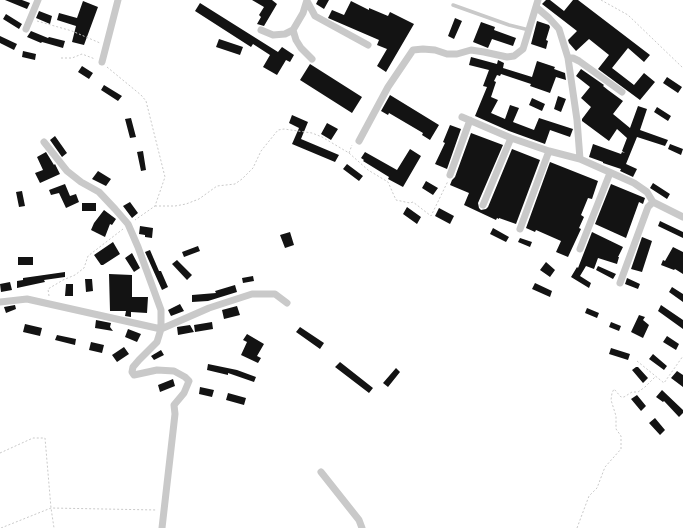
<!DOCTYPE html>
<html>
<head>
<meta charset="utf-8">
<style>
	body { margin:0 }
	canvas { display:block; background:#fff }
</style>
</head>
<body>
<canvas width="683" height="528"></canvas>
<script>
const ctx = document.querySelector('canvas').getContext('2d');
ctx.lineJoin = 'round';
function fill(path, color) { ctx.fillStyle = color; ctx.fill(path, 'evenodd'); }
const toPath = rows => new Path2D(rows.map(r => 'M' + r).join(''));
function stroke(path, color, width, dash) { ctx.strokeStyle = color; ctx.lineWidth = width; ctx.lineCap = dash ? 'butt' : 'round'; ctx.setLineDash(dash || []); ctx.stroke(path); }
const building = toPath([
	[5,0,22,0,30,3,27,9],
	[252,0,272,0,277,4,264,26,257,24,261,17,259,15,264,7],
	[318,0,329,0,324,9,316,4],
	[546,0,550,0,564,11,573,0,578,0,650,55,644,62,628,48,612,68,634,85,644,73,655,82,640,100,598,69,609,55,589,39,576,51,569,43,568,40,577,31,542,4],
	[83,1,98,7,84,45,72,42,76,26,57,20,59,13,77,18],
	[351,1,369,10,369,8,388,16,390,12,414,24,386,72,377,66,387,49,377,45,379,40,328,18,332,10,344,15],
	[200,3,278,52,282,47,294,55,290,62,286,60,277,75,263,67,270,55,253,44,251,47,195,11],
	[39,11,52,16,50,24,36,18],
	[6,14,22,24,19,29,3,19],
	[455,18,462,21,454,39,448,36],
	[537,21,549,25,550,27,546,40,548,41,546,49,531,44],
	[481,22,495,27,494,30,516,38,513,46,492,39,488,48,473,42],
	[31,31,48,38,49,37,65,41,63,48,42,42,41,43,27,37],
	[0,36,17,44,14,50,0,43],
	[219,39,243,47,240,55,216,47],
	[23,51,36,54,35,60,22,57],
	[471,57,497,64,498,60,504,63,503,68,532,77,537,61,555,67,554,69,565,73,566,80,556,77,550,93,530,86,531,84,501,74,500,76,497,75,494,81,496,82,491,97,498,100,491,113,505,119,510,105,519,108,513,122,534,130,539,118,573,129,570,137,550,130,545,144,509,131,475,116,487,87,483,86,489,70,469,65],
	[310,64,362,97,352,113,300,80],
	[82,66,93,73,89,79,78,72],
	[581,69,604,85,603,86,608,90,623,101,613,114,630,128,638,106,647,109,640,130,668,140,665,146,637,137,626,164,637,169,633,177,620,171,621,169,603,163,603,162,589,157,593,144,621,154,622,152,625,153,622,151,627,138,617,129,609,141,582,121,582,119,591,107,581,98,590,87,576,76],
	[667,77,682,87,678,93,663,83],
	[104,85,122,96,118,101,101,90],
	[390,95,439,125,430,140,422,135,423,133,389,113,388,115,381,111],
	[558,96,566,99,561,112,554,109],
	[532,98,545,104,542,111,529,105],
	[657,107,671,116,668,121,654,112],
	[292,115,308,122,301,139,339,155,335,162,292,144,299,128,289,123],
	[131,118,136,137,130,138,125,119],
	[327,123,338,129,331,140,321,134],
	[450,125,461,129,447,169,435,164,445,143,443,142],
	[471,133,503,145,478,203,479,208,481,210,486,209,488,207,512,149,540,160,516,224,499,218,499,219,497,218,496,220,464,205,469,193,450,185,452,180,455,177],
	[55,136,67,153,62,157,50,140],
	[670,144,683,149,681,155,668,149],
	[410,149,421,156,403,187,388,179,389,177,363,161,364,160,361,158,365,152,397,170],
	[143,151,146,170,141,171,137,152],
	[46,152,54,165,55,164,60,174,40,183,35,173,43,170,37,157],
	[550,162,598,181,592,199,588,198,581,215,584,217,579,228,581,229,568,257,556,252,561,241,536,230,535,232,526,228],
	[347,164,363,176,359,181,343,169],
	[98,171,111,179,106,186,92,179],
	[426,181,438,188,433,195,422,188],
	[653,183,670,194,667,199,650,188],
	[65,184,70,196,76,194,79,202,66,208,59,193,51,195,49,190],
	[611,184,645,198,643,204,639,202,626,238,595,224],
	[22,191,25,206,19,207,16,192],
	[130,202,138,213,132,218,123,206],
	[82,203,96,203,96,211,82,211],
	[407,207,421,217,417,224,403,214],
	[439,208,454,216,450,224,435,216],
	[104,210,116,219,112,225,110,224,105,237,91,230,94,223],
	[660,221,683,232,683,238,658,226],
	[140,226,153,228,152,238,145,237,145,235,139,234],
	[493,228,509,237,506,242,490,234],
	[290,232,294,245,285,248,280,235],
	[592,232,623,247,618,257,619,257,617,264,598,258,594,269,586,266,580,276,591,283,589,288,571,277,577,267,578,268],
	[642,237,652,241,642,272,631,269],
	[520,238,532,242,530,247,518,242],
	[113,242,120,254,103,265,101,265,94,255],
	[198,246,200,251,184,257,182,252],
	[673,247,683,252,683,274,675,269,674,270,661,265,663,260,665,261],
	[150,250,159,271,161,271,168,287,162,290,145,252],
	[132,253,140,268,134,272,125,258],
	[18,257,33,257,33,265,18,265],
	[177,260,192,275,187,280,172,264],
	[546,262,555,270,550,277,540,270],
	[598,266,616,274,613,279,596,270],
	[65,272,65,277,44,280,45,282,17,288,17,281,23,280,23,278],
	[109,274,132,275,132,297,148,297,147,313,131,312,131,317,125,316,126,311,110,311],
	[253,276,254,281,243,283,242,278],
	[627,278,640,284,638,289,625,284],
	[85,279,92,279,93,291,86,292],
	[10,282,12,290,1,292,0,284],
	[535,283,552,291,550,297,532,289],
	[66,284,73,284,73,296,65,296],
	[235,285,237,292,208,301,192,302,192,295,216,293,215,291],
	[672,287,683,294,683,302,669,292],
	[180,304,184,311,171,316,168,310],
	[15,305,16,309,6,313,4,307],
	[661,305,683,320,683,329,658,311],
	[237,306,240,315,224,319,222,310],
	[587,308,599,313,597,318,585,313],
	[639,315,645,317,643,320,649,325,643,338,631,332],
	[96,320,111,323,110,327,113,331,95,328],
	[212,322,213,329,195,332,194,325],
	[611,322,621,326,619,331,609,327],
	[25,324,42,328,40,336,23,332],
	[190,325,194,332,178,335,177,327],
	[300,327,324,343,320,349,296,332],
	[128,329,141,334,137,342,125,337],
	[247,334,264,344,257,356,261,358,258,363,241,355,247,342,243,340],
	[57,335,76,339,75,345,55,340],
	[667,336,679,344,676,350,663,342],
	[91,342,104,345,102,353,89,350],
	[124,347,129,354,117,362,112,355],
	[611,348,630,354,628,360,609,354],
	[161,350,164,355,154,360,151,356],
	[653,354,667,366,664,370,649,359],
	[340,362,373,388,369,393,335,367],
	[208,364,237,370,256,377,254,382,228,373,228,375,207,370],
	[636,367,638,367,648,378,643,383,632,370],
	[396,368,400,372,388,387,383,383],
	[677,371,683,375,683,387,671,378],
	[173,379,175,386,160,392,158,385],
	[200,387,214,390,212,397,199,394],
	[662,390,683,410,683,413,679,417,664,401,663,402,656,397],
	[228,393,246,398,244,405,226,400],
	[637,395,646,406,641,411,631,399],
	[655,418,665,430,660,435,649,423]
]);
const path = toPath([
	[601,0,628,15,683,68],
	[37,21,72,31,100,43],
	[61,58,72,58,82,54,95,59],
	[107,67,141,95,146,101,165,177,155,206,135,220],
	[349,153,352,145],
	[155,206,175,206,186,204,199,199,217,186,235,184,242,179,253,168,261,151,278,130,284,129,312,133,322,137,349,153,368,170,388,182,396,200,410,203,413,202,431,216,448,181],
	[49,296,48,289,63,280,75,275,84,268,88,256,123,229],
	[637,361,664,383,683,356],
	[0,453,33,438,45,438,51,508,54,528],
	[1,528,51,508,157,510],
	[577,528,589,496,597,488,605,467,621,449,621,436,616,429,616,416,611,400,612,393,614,389,621,397,624,397,632,392,638,392,645,387,656,376]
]);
const lane = toPath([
	[453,5,509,25,529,30]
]);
const street = toPath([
	[307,1,315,16,368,45],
	[536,7,549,18,559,29,568,58,577,120,580,159],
	[26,29,38,0],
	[261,30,273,35,285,34,293,30,303,13,307,0],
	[293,30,296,40,301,48,312,59],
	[568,58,573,58,579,61,622,92],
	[102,62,118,0],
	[462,117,511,138,549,151,580,159,634,183,647,192,653,202,683,217],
	[359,141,388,87,413,50,423,49,435,50,447,54,457,54,471,50,484,52,507,57,514,56,523,49,538,0],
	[44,142,67,171,81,182,99,192,115,209,128,224,138,247,161,310,161,329,157,342,139,360,133,367,132,372,134,375,157,370,174,371,185,377,189,381,184,393,174,405,175,414,162,528],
	[450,175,470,120],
	[483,205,511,138],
	[520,229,549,151],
	[580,249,610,173],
	[620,283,648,207,653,202],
	[0,302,27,299,161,329,209,308,252,294,275,294,287,303],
	[321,472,359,520,362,528]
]);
fill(building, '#131313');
stroke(path, '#c9c9c9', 1, [2, 2]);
stroke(lane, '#c9c9c9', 3.5);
stroke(street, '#c9c9c9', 7);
</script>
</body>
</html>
